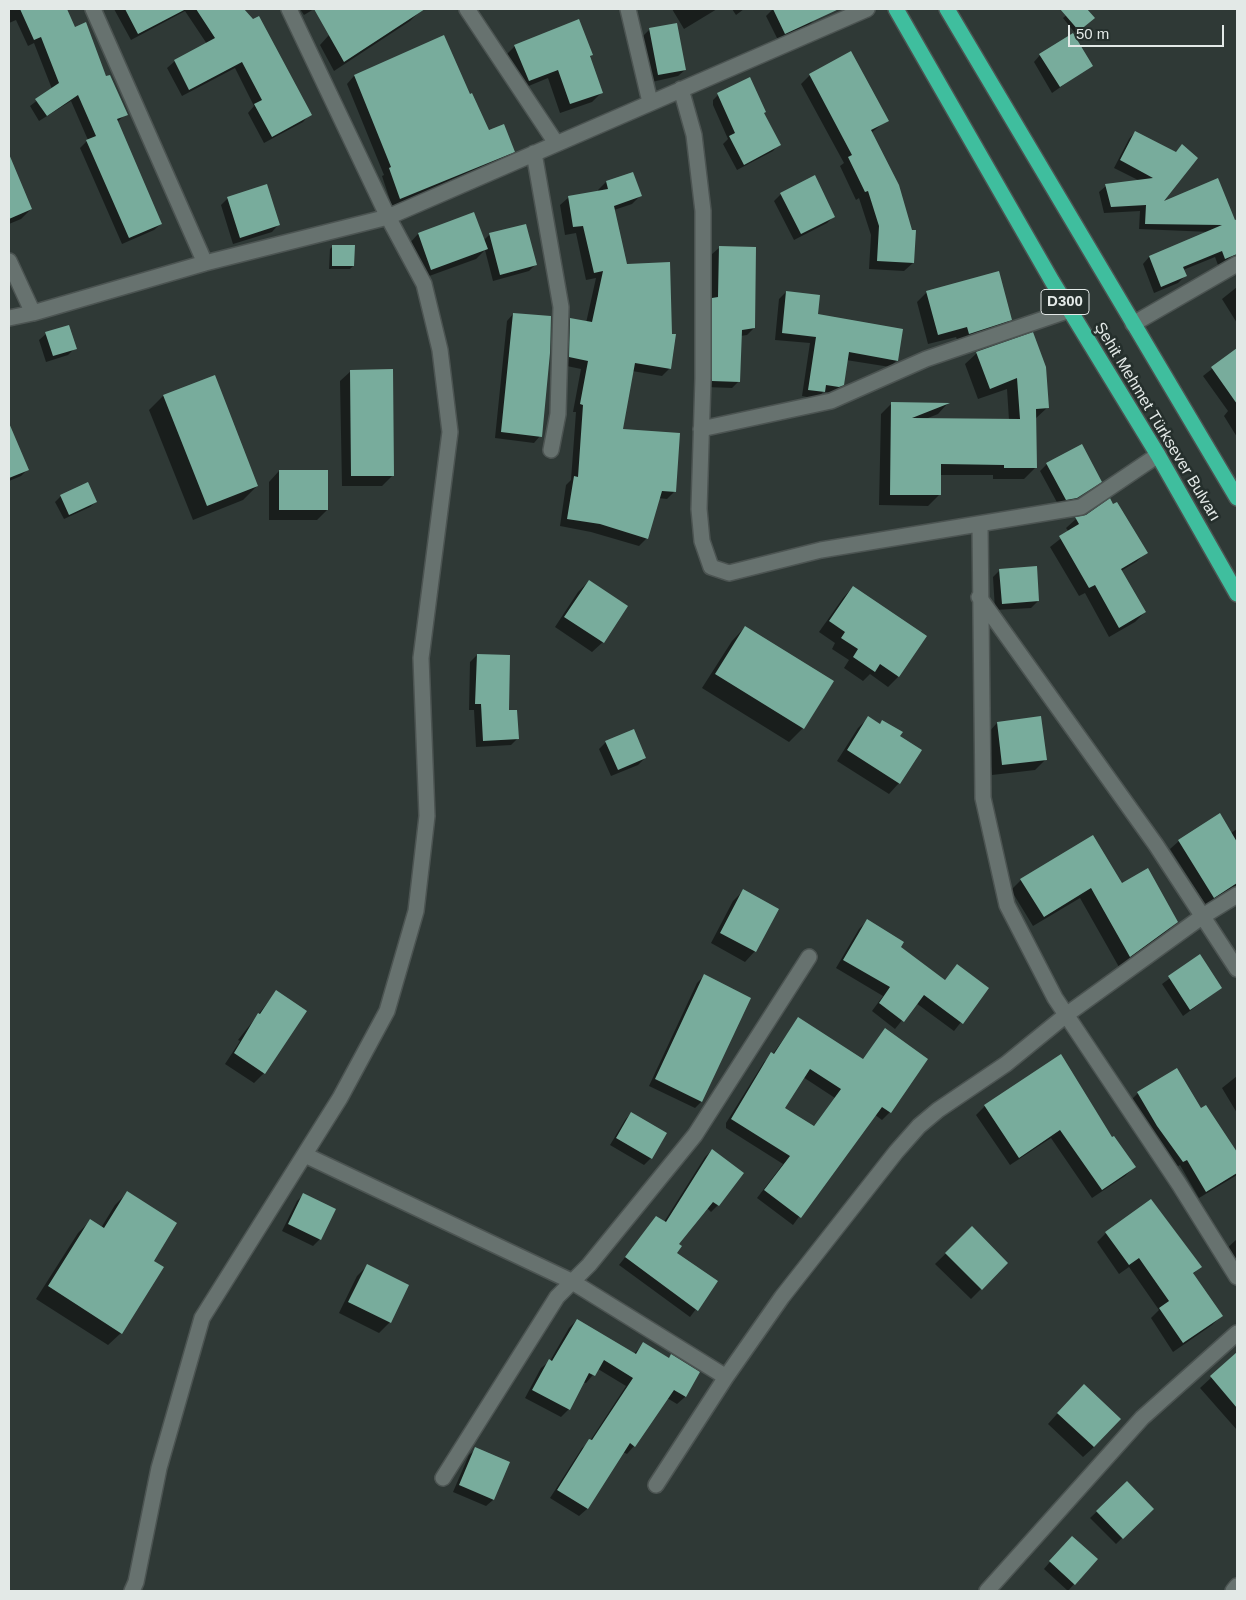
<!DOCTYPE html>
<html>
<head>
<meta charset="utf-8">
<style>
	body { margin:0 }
	#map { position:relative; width:1246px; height:1600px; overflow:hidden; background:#2f3936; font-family:Helvetica,sans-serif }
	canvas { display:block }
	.frame { position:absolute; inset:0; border:10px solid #e3e9e7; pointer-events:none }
	.scale { position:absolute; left:1068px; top:25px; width:156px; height:22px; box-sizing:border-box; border:2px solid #e3e9e7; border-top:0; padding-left:6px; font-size:15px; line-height:18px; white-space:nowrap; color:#e3e9e7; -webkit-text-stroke:4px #252f2c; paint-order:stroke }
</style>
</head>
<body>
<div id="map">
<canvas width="1246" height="1600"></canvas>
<div class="frame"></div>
<div class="scale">50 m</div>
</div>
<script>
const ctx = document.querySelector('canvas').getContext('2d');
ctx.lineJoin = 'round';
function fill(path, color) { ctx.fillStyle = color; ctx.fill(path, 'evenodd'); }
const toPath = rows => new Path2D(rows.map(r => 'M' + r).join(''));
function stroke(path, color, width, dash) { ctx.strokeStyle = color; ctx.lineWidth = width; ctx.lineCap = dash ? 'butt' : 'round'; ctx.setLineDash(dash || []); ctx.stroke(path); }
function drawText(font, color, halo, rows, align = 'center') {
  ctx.font = font + ' Helvetica,sans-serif'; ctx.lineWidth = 5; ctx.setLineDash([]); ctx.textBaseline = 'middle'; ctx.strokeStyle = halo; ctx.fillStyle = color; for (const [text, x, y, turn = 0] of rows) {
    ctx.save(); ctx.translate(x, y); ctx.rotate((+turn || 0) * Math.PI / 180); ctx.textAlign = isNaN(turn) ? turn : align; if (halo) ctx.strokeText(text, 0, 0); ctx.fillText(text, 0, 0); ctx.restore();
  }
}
const shadow = toPath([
	[9,9,65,9,74,28,126,114,117,122,161,224,154,230,122,244,80,148,88,140,71,101,39,121,30,106,52,89,34,43,28,46,16,20,9,23],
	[114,9,243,9,253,20,310,114,303,122,264,143,248,113,254,106,235,68,182,96,167,68,175,61,207,44,185,11,131,40],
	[300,9,314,9,304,15],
	[370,9,417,9,419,12,410,21,334,71,320,45,329,35],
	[672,9,717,9,684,29],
	[732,9,744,9,736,15],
	[773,9,810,9,815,19,808,26,778,40,766,16],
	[1074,9,1086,9,1093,18,1075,33,1063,18],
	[650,29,685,70,678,76,652,82,643,36],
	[443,37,469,96,488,131,513,152,505,159,392,206,382,176,384,175,347,84,354,76],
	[515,46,592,55,589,58,601,93,592,102,560,113,548,78,519,90,505,56],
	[851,53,887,120,871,133,913,263,904,271,869,269,871,235,859,198,856,200,840,166,844,163,801,84,810,75],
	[1040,55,1091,66,1052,93,1034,62],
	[720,93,763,114,779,144,773,151,737,170,723,144,728,139,713,105,713,100],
	[1135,132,1175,153,1182,146,1160,204,1237,220,1237,256,1218,265,1215,257,1183,270,1185,276,1178,283,1154,293,1143,264,1149,257,1211,232,1139,229,1140,211,1104,213,1099,192,1106,186,1140,181,1114,168,1129,139],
	[9,157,31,209,21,219,9,224],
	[632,173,640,196,632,204,614,210,626,265,670,368,662,376,632,371,622,430,675,491,667,499,658,498,647,538,639,546,591,532,560,526,566,485,571,480,576,412,573,412,581,369,562,365,563,327,570,319,586,323,596,278,586,280,576,233,565,235,560,205,568,198,599,192,598,190,606,182],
	[781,194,834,216,827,223,794,240,774,201],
	[228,198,278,225,272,232,233,244,221,205],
	[473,214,483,241,490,234,535,265,529,271,493,281,485,250,476,259,421,279,408,245,418,234],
	[333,246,353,266,350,269,329,269,330,249],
	[719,248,754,328,747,335,740,336,739,381,732,388,706,387,706,306,712,300,712,254],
	[1237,287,1237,323,1222,299],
	[786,292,817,316,897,360,890,367,846,360,842,385,835,392,823,392,817,399,802,396,810,343,775,340,779,299],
	[927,292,1010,320,1000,330,959,344,956,337,928,344,917,302],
	[513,314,540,436,534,443,495,438,507,321],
	[46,334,75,348,68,355,46,362,39,340],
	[1032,334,1048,407,1035,419,1036,467,1024,479,993,479,993,475,940,475,939,495,928,506,879,505,881,414,892,403,947,404,938,414,923,420,1009,420,1007,389,978,399,965,364,977,353],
	[1237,349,1237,437,1224,416,1228,411,1203,376],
	[351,371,393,475,382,486,342,486,340,381],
	[214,376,257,486,243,500,193,520,149,410,163,396],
	[9,426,28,469,21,476,9,481],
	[1047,464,1100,482,1069,504,1059,506,1040,471],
	[279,471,327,510,317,520,269,520,269,482],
	[61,496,96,502,90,507,64,519,55,502],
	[1076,519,1146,553,1136,562,1121,571,1145,612,1135,622,1109,637,1085,593,1079,596,1050,547,1069,532,1066,528],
	[1000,570,1038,601,1031,608,995,610,993,577],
	[589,581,603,642,592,652,555,627,578,592],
	[853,587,898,677,888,687,870,674,863,681,844,668,849,660,832,649,835,643,819,632,843,598],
	[745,627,832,682,803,728,789,742,702,688,732,641],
	[477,655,507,712,518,738,511,745,476,747,474,710,469,710,470,662],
	[868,718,898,737,899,783,889,794,837,761,858,728],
	[997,723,1046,759,1035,770,992,775,987,734],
	[606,742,645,758,638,765,611,776,599,749],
	[1219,815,1231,833,1237,829,1237,885,1206,905,1170,849,1179,841],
	[1021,880,1121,885,1177,922,1166,932,1119,967,1080,898,1033,926,1011,890],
	[743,891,755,951,745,962,711,943,733,901],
	[867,921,944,981,957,965,988,988,954,1031,916,1003,895,1029,872,1011,883,996,836,968,859,929],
	[1200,956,1221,988,1183,1016,1162,984],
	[704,976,749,998,701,1102,695,1108,649,1086,697,983],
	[276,992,264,1073,254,1083,225,1064,240,1041,238,1040],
	[799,1018,862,1060,885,1030,927,1060,890,1112,882,1120,874,1114,793,1225,757,1198,783,1164,726,1128,726,1123,764,1062,772,1055],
	[803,1077,835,1098,813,1127,783,1109],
	[1237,1076,1237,1113,1222,1088],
	[1138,1093,1200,1110,1205,1107,1237,1155,1237,1175,1199,1198,1180,1165,1175,1168,1131,1100],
	[985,1106,1112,1139,1134,1167,1125,1176,1092,1198,1051,1138,1010,1165,976,1115],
	[631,1113,651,1158,644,1165,610,1145,625,1120],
	[712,1150,718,1205,711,1212,707,1208,678,1244,675,1253,717,1281,690,1317,619,1265,656,1218,664,1222,705,1157],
	[127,1193,152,1261,121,1333,108,1345,36,1299,78,1233,90,1221,101,1228,115,1205],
	[304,1194,320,1239,313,1246,282,1231,297,1201],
	[972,1228,1007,1263,971,1299,935,1264],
	[1106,1233,1200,1267,1193,1274,1221,1316,1212,1325,1173,1352,1151,1318,1159,1310,1129,1267,1119,1274,1097,1242],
	[1237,1239,1237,1271,1224,1251],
	[367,1266,408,1286,390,1322,379,1333,339,1313,357,1276],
	[577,1320,634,1354,643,1344,668,1359,699,1373,685,1397,677,1404,667,1398,634,1446,627,1454,623,1452,587,1509,579,1516,550,1498,582,1448,590,1441,626,1386,598,1369,586,1383,583,1382,569,1409,561,1417,525,1398,541,1368,550,1361,569,1328],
	[1237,1354,1237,1430,1200,1388],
	[1073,1396,1094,1447,1083,1457,1048,1424],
	[476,1449,508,1463,493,1500,486,1506,453,1492,469,1455],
	[1127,1483,1152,1509,1116,1544,1090,1518],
	[1065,1544,1074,1584,1068,1591,1044,1569]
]);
const building = toPath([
	[20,9,67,9,75,27,86,22,106,76,110,75,128,115,117,119,162,224,129,238,86,140,96,136,78,95,47,116,35,99,59,83,41,37,34,40],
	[125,9,186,9,138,34],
	[196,9,244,9,253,19,259,16,312,115,272,137,254,104,262,100,242,62,189,90,174,60,215,38],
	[314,9,425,9,344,62],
	[773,9,839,9,785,34],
	[1060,9,1087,9,1095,18,1079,31],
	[579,19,593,55,590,56,603,93,570,104,558,70,529,81,514,45],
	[677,23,686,70,658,75,649,28],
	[1073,33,1093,66,1060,87,1039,54],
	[444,35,470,94,472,93,489,130,504,124,515,152,400,199,389,168,391,167,354,75],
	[851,51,889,121,871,130,899,185,912,230,916,230,914,263,877,261,879,226,868,191,865,192,848,157,852,155,809,74],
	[750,77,766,112,764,113,781,145,744,165,729,136,735,133,717,93],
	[1135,131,1176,152,1182,144,1198,158,1164,201,1218,178,1235,220,1237,219,1237,254,1225,259,1222,251,1183,267,1187,276,1161,287,1149,256,1222,225,1145,224,1146,205,1111,207,1105,184,1153,178,1120,160],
	[9,154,32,209,9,219],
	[633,172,642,196,614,206,627,264,670,262,672,334,676,334,671,369,635,363,623,429,680,433,676,492,662,491,648,539,600,524,567,519,574,476,578,477,583,405,580,404,588,361,569,357,570,318,592,322,603,271,594,273,583,226,573,227,568,196,608,189,606,181],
	[815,175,835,217,801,234,780,193],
	[267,184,280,225,240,238,227,197],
	[474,212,488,249,431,270,418,233],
	[526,224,537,265,500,275,489,233],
	[332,245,355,245,354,266,332,266],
	[719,246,756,247,755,328,742,330,740,382,712,381,712,298,718,297],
	[999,271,1012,320,969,334,967,327,938,335,926,291],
	[786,291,820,295,818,314,903,329,898,361,849,352,844,385,839,387,826,385,825,392,808,390,816,337,782,333],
	[513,313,551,316,550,353,542,437,501,432],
	[69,325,77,349,53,356,45,332],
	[1033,332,1046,367,1049,408,1036,409,1037,468,1004,468,1004,465,941,464,941,495,890,495,891,402,950,403,912,418,1020,419,1017,378,990,389,976,352],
	[1237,348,1237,404,1211,367],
	[393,369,394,476,351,476,350,370],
	[215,375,258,486,207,506,163,395],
	[9,423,29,470,9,478],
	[1082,444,1102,482,1077,498,1066,500,1046,463],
	[279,470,328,470,328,510,279,510],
	[88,482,97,502,69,515,60,495],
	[1110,498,1113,504,1117,502,1148,553,1121,569,1146,612,1119,628,1095,585,1089,588,1059,536,1079,524,1075,517,1086,515],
	[1037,566,1039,601,1002,604,999,569],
	[589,580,628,606,604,643,564,617],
	[853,586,927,636,899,677,880,664,875,672,853,657,858,649,841,638,845,632,829,621],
	[745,626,834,681,804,729,715,674],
	[477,654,510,655,509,710,517,710,519,739,483,741,481,704,475,704],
	[868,716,880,724,882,720,903,732,900,736,922,750,900,784,847,750],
	[1041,716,1047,760,1002,765,997,722],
	[634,729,646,758,618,770,605,741],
	[1220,813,1237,842,1237,883,1214,898,1178,840],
	[1093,835,1122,883,1148,868,1178,922,1130,957,1091,888,1044,917,1020,879],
	[743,889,779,909,756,952,720,933],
	[867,919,904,942,901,947,945,980,957,964,989,988,963,1024,924,995,904,1022,879,1003,890,987,843,960],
	[1200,954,1222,988,1190,1010,1168,976],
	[704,974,751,998,702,1102,655,1079],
	[276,990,307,1011,265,1074,234,1053,258,1013,260,1014],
	[798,1017,863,1059,885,1028,928,1059,891,1113,882,1107,801,1218,764,1190,790,1156,731,1119,771,1052,774,1054],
	[810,1069,841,1089,814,1126,785,1108],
	[1061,1054,1112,1137,1114,1136,1136,1167,1102,1190,1060,1130,1019,1158,984,1105],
	[1177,1068,1201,1108,1206,1105,1237,1152,1237,1173,1206,1192,1187,1160,1183,1162,1157,1126,1137,1092],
	[631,1112,667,1133,652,1159,616,1138],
	[712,1149,744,1173,719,1206,713,1202,679,1244,682,1246,677,1253,718,1281,698,1311,625,1257,656,1216,666,1222],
	[127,1191,177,1223,154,1261,164,1267,122,1334,48,1286,90,1219,104,1228],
	[303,1193,336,1209,321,1240,288,1224],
	[1151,1199,1202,1267,1193,1273,1223,1316,1183,1343,1159,1308,1169,1301,1139,1258,1129,1265,1105,1232],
	[972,1226,1008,1263,982,1290,945,1253],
	[367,1264,409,1285,391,1323,348,1302],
	[577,1319,636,1354,643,1342,669,1358,671,1354,700,1372,686,1397,674,1390,635,1447,630,1443,588,1509,557,1490,589,1439,592,1440,633,1378,604,1360,595,1376,589,1373,570,1410,532,1390,549,1359,552,1361],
	[1237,1352,1237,1408,1210,1376],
	[1084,1384,1121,1419,1094,1447,1057,1413],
	[475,1447,510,1462,494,1500,459,1485],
	[1127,1481,1154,1509,1123,1539,1096,1511],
	[1072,1536,1098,1559,1075,1585,1049,1561]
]);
const minor = toPath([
	[93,9,205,263],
	[467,9,556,143],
	[628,9,650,102],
	[681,89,694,135,703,211,703,378,699,509,702,541,711,567,729,573,821,550,1081,507,1158,455],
	[534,153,561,307,558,414,551,450],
	[9,261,33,313],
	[9,318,33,313,205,263,388,217,867,9],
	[1133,324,1237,264],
	[701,429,831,401,926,359,1070,310],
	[980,525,983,798,1007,905,1055,998,1179,1184,1237,1277],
	[979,597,1156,845,1237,969],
	[305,1155,571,1281,726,1377],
	[443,1478,557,1297,589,1265,695,1135,809,957],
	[656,1485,726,1377,782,1297,896,1152,919,1126,938,1110,1006,1064,1066,1015,1203,916,1237,895],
	[132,1591,136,1582,159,1468,202,1318,340,1098,387,1011,416,911,427,816,421,658,450,432,440,350,424,284,388,217,289,9],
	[987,1591,1142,1418,1237,1333],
	[1233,1591,1237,1586]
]);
const highway = toPath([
	[896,9,1052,281,1158,455,1237,594],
	[947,9,1237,498]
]);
const shields = [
	[1065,302,48]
];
const shieldNames = [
	["D300",1065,302]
];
const streetNames = [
	["Şehit Mehmet Türksever Bulvarı",1157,422,59]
];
fill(shadow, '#0007');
fill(building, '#78ac9c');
stroke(minor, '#4c5452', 18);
stroke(highway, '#4c5452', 18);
stroke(minor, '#67726f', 15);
stroke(highway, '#3fbe9e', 15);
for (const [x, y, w] of shields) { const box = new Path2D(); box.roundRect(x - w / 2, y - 12.5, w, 25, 4); ctx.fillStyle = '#252f2c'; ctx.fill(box); stroke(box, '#e3e9e7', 1); }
drawText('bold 15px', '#e3e9e7', null, shieldNames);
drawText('16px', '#e3e9e7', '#252f2c', streetNames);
</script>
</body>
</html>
